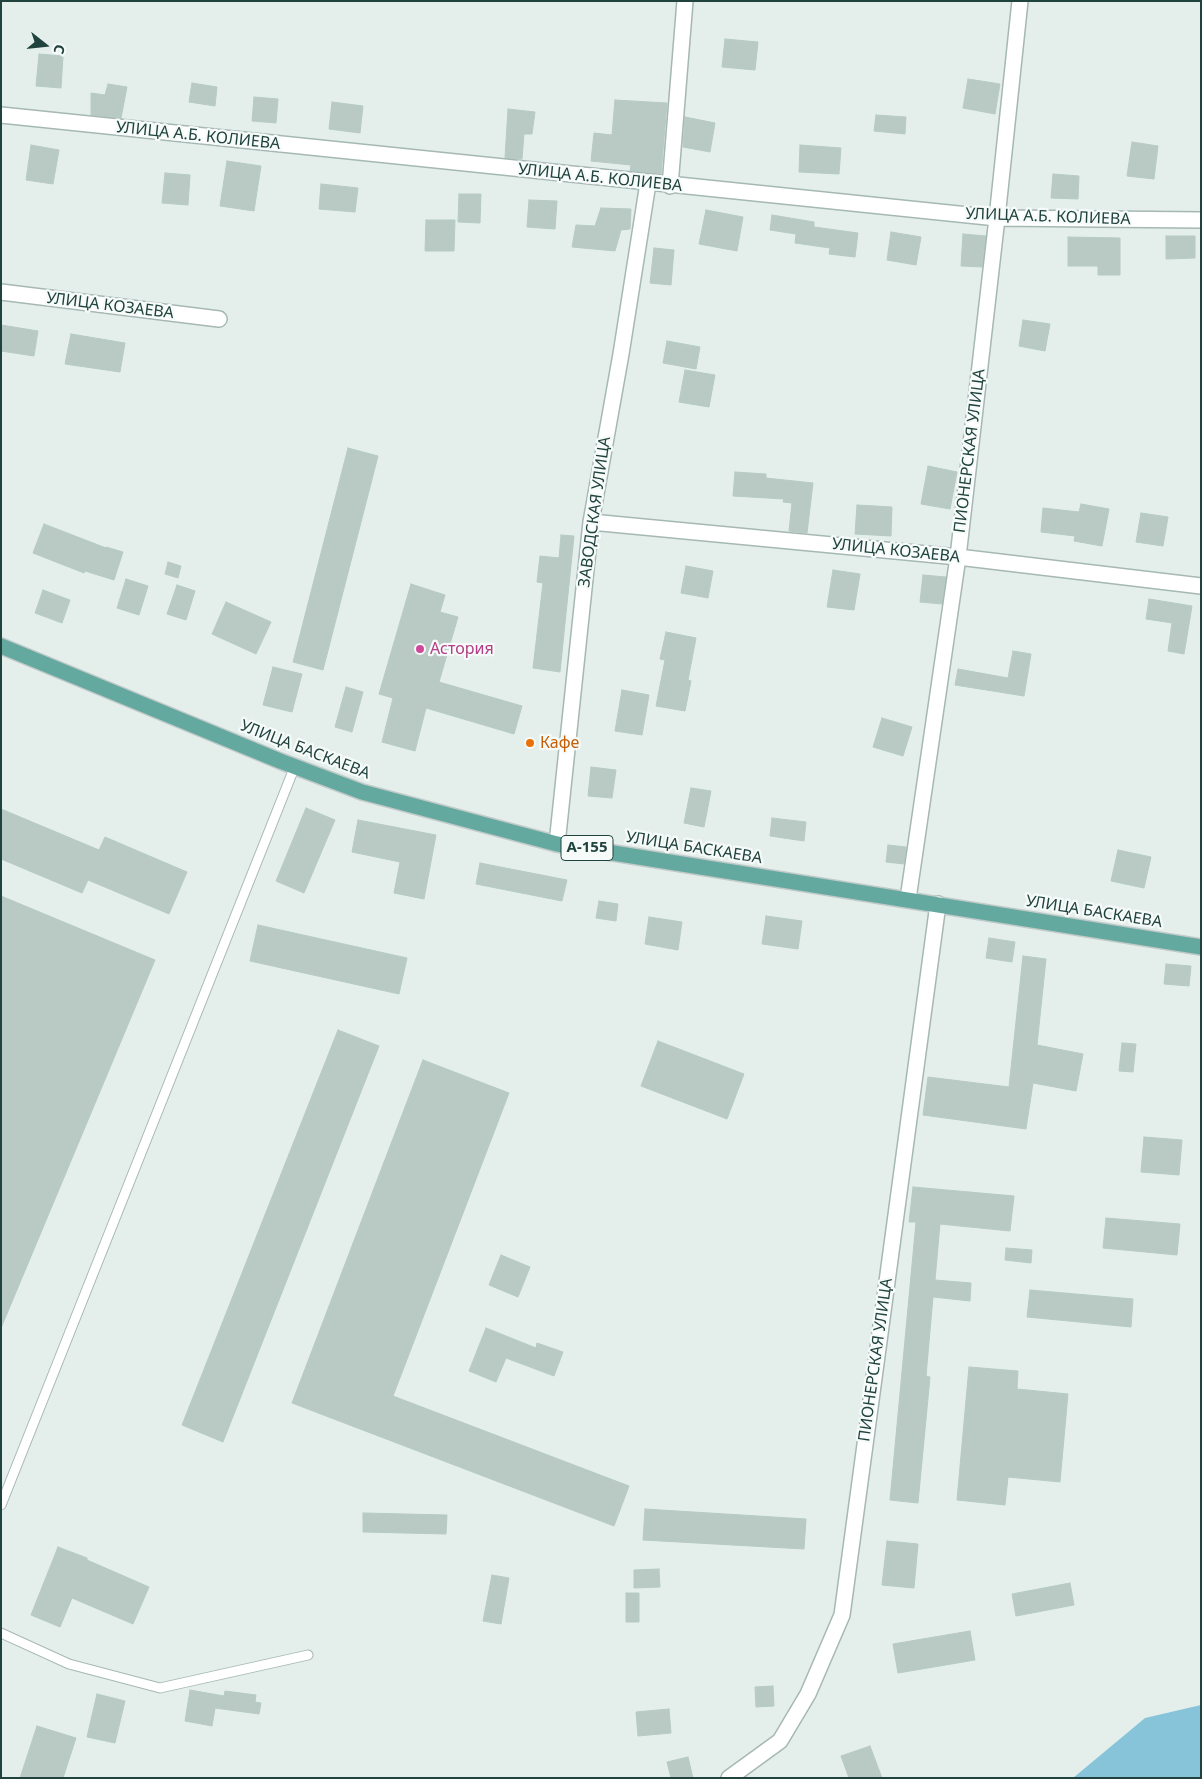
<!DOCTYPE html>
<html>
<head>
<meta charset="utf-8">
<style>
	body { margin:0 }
	#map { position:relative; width:1202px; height:1779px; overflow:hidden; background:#e4efec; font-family:"Noto Sans",sans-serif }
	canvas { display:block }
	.frame { position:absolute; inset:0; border:2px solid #21433e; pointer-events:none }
	.north { position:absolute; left:20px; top:20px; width:50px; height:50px; -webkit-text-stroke:4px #f6fbf9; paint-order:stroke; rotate:106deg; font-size:14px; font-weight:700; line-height:20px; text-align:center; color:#21433e }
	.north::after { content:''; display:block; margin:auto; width:18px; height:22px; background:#21433e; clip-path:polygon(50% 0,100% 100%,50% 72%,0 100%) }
</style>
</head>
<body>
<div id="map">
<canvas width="1202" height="1779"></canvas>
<div class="frame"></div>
<div class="north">С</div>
</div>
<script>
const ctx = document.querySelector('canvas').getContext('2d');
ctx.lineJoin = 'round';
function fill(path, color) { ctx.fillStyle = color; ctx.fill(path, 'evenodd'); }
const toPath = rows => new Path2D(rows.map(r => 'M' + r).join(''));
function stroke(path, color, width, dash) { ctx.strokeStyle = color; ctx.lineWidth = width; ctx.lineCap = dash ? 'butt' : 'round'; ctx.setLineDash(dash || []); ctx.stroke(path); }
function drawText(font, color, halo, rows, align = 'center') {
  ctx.font = font + ' "Noto Sans",sans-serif'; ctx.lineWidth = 4.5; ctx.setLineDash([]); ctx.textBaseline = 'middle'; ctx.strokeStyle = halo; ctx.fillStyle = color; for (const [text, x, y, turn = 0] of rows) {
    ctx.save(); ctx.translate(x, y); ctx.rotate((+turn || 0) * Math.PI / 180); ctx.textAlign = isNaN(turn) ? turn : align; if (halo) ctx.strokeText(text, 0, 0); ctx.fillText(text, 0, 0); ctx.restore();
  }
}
const water = toPath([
	[1201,1705,1201,1778,1073,1778,1145,1718]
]);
const building = toPath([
	[725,39,758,42,755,70,722,67,725,39],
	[39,54,63,56,61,88,36,86,39,54],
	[968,79,1000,84,995,114,963,108,968,79],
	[192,83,217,87,215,106,189,102,192,83],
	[108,84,127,87,121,118,91,115,91,93,105,95,108,84],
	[254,97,278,99,276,123,252,121,254,97],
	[615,100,667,103,661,174,630,171,631,165,591,161,594,133,612,135,615,100],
	[332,102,363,106,360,133,329,129,332,102],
	[508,109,535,112,532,134,524,134,522,159,505,158,508,109],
	[876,115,906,117,905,134,874,131,876,115],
	[685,117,715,123,710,152,683,147,685,117],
	[1132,142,1158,146,1154,179,1127,176,1132,142],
	[31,145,59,150,53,184,26,180,31,145],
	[800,145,841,148,839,174,799,172,800,145],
	[227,161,261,166,254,211,220,206,227,161],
	[165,173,190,175,188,205,162,203,165,173],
	[1053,174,1079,176,1078,199,1051,198,1053,174],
	[321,184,358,188,355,212,319,209,321,184],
	[459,194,481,194,480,223,458,222,459,194],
	[529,200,557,201,555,229,527,227,529,200],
	[601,208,631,209,630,229,621,230,615,251,572,247,576,225,595,226,601,208],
	[706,210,743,217,737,251,699,244,706,210],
	[772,215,814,222,814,227,858,233,855,257,829,254,830,248,795,243,796,234,770,230,772,215],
	[426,220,455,220,454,251,425,251,426,220],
	[891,232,921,237,916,265,887,260,891,232],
	[963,234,986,236,982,267,961,266,963,234],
	[1166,236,1195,236,1195,258,1166,259,1166,236],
	[1068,237,1120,238,1120,275,1098,275,1098,266,1068,266,1068,237],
	[654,248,674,250,671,285,650,283,654,248],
	[1023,320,1050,324,1045,351,1019,346,1023,320],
	[1,325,38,331,34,356,1,351,1,325],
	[71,334,125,343,120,372,65,364,71,334],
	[667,341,700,347,696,369,663,363,667,341],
	[685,370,715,375,709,407,679,402,685,370],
	[348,448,378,456,323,670,293,662,348,448],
	[928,466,957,472,950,509,921,504,928,466],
	[735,472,766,474,766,478,813,483,807,533,789,531,792,503,783,502,784,499,733,496,735,472],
	[1081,504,1109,509,1102,546,1074,541,1075,536,1041,532,1043,508,1079,512,1081,504],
	[857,505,892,507,891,536,855,534,857,505],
	[1141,513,1168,517,1163,546,1136,542,1141,513],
	[44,524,106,548,106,547,123,552,114,580,85,571,84,573,33,553,44,524],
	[561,535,574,536,560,672,533,668,543,583,537,582,540,556,559,558,561,535],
	[168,562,181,566,178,578,165,574,168,562],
	[686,566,713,571,708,598,681,593,686,566],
	[833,570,860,574,854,610,827,607,833,570],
	[923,575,946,577,942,604,920,602,923,575],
	[126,579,148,586,139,615,117,608,126,579],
	[411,584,445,595,440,612,458,617,439,682,522,706,514,734,426,708,415,751,382,742,393,698,379,694,411,584],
	[177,585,195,591,186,620,167,614,177,585],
	[43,590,70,600,62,623,35,613,43,590],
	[1149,599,1192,606,1184,654,1168,651,1172,623,1146,619,1149,599],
	[226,602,271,622,256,654,212,634,226,602],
	[666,632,696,638,688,680,691,681,685,711,656,706,665,660,660,659,666,632],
	[1013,651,1031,654,1024,696,955,685,958,669,1008,678,1013,651],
	[273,667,302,674,292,712,263,705,273,667],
	[346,687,363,692,352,732,335,727,346,687],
	[622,690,649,695,642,735,615,731,622,690],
	[882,718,912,727,903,756,873,747,882,718],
	[591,767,616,770,612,798,588,796,591,767],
	[691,788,711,791,704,827,684,823,691,788],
	[306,808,335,820,304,893,276,881,306,808],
	[1,809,99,850,105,837,187,872,169,914,88,880,82,893,1,859,1,809],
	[772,818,806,822,804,841,770,836,772,818],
	[358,820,436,835,424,899,394,893,400,862,352,852,358,820],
	[888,845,906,847,904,864,886,862,888,845],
	[1118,850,1151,857,1144,888,1111,881,1118,850],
	[480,863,567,880,562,901,476,884,480,863],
	[1,896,155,960,1,1328,1,896],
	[599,901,618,904,616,921,596,918,599,901],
	[766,916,802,921,798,949,762,944,766,916],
	[649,917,682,922,678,950,645,944,649,917],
	[258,925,407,958,399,994,250,961,258,925],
	[989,938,1015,942,1012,962,986,958,989,938],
	[1023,956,1046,959,1037,1045,1083,1054,1076,1091,1033,1083,1026,1129,923,1115,928,1077,1009,1087,1023,956],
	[1166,964,1191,966,1189,986,1164,984,1166,964],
	[338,1030,379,1046,223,1442,182,1425,338,1030],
	[658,1041,744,1074,727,1119,641,1086,658,1041],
	[1122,1043,1136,1044,1133,1072,1119,1071,1122,1043],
	[423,1060,509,1093,393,1396,629,1486,614,1526,292,1403,423,1060],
	[1144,1137,1182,1140,1179,1175,1141,1172,1144,1137],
	[913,1187,1014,1196,1010,1231,940,1224,935,1280,971,1283,970,1301,933,1297,926,1376,930,1377,918,1503,890,1500,916,1222,909,1222,913,1187],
	[1106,1218,1180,1224,1177,1255,1103,1248,1106,1218],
	[1006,1248,1032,1250,1031,1263,1005,1260,1006,1248],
	[501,1255,530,1267,518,1297,489,1285,501,1255],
	[1030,1290,1133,1299,1131,1327,1027,1317,1030,1290],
	[486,1328,536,1348,537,1343,563,1352,554,1376,506,1358,496,1382,469,1371,486,1328],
	[969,1367,1018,1371,1017,1389,1068,1394,1060,1482,1008,1477,1005,1505,957,1500,969,1367],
	[645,1509,806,1519,804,1549,643,1540,645,1509],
	[363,1513,447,1515,446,1534,363,1532,363,1513],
	[887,1541,918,1544,914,1588,882,1585,887,1541],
	[58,1547,87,1558,87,1560,149,1587,133,1624,72,1598,60,1627,31,1615,58,1547],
	[659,1569,660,1587,634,1588,634,1570,659,1569],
	[492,1575,509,1578,501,1624,483,1621,492,1575],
	[1070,1583,1074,1605,1016,1616,1012,1594,1070,1583],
	[626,1593,639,1593,639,1622,626,1622,626,1593],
	[970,1631,975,1660,898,1673,893,1644,970,1631],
	[773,1686,774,1706,756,1707,755,1687,773,1686],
	[190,1690,224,1696,225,1691,256,1695,255,1702,261,1703,259,1714,215,1708,212,1726,185,1721,190,1690],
	[97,1694,125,1701,115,1743,87,1737,97,1694],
	[669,1709,671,1733,638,1736,636,1712,669,1709],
	[37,1726,76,1738,63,1778,20,1778,37,1726],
	[870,1746,882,1778,849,1778,841,1756,870,1746],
	[688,1757,693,1778,671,1778,667,1762,688,1757]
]);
const lane = toPath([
	[1,1505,295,766],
	[1,1633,69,1664,160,1688,308,1655]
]);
const street = toPath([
	[1,115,997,218,1201,220],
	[670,186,685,1],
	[1,292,219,319],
	[591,522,958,557,1201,586],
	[557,844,591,522,621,354,648,183],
	[908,899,958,557,997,218,1020,1],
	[729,1778,780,1741,808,1694,842,1615,938,904]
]);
const primary = toPath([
	[1,646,280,761,362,792,557,844,1201,947]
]);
const markers = [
	[420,649,5,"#d1479c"],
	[530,743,5,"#e8710a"]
];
const shields = [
	[587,848,52]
];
const shieldNames = [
	["А-155",587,848]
];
const streetNames = [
	["УЛИЦА А.Б. КОЛИЕВА",198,136,6],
	["УЛИЦА А.Б. КОЛИЕВА",600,178,6],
	["УЛИЦА А.Б. КОЛИЕВА",1048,217,2],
	["УЛИЦА КОЗАЕВА",110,306,7],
	["ПИОНЕРСКАЯ УЛИЦА",970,451,-83],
	["ЗАВОДСКАЯ УЛИЦА",595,512,-82],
	["УЛИЦА КОЗАЕВА",896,551,6],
	["УЛИЦА БАСКАЕВА",305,750,21],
	["УЛИЦА БАСКАЕВА",694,848,9],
	["УЛИЦА БАСКАЕВА",1094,912,9],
	["ПИОНЕРСКАЯ УЛИЦА",876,1360,-82]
];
const hotelNames = [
	["Астория",430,649]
];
const foodNames = [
	["Кафе",540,743]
];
fill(water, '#87c4d9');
fill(building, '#b9cac5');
stroke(building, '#b6cac4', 1);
stroke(lane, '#a6b8b4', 11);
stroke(street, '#a6b8b4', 18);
stroke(primary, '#c1cac9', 18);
stroke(lane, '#fff', 9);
stroke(street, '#fff', 15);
stroke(primary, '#64a99f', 15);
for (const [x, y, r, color] of markers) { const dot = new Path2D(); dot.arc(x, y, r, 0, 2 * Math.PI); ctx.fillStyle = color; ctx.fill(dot); stroke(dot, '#f6fbf9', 2); }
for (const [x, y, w] of shields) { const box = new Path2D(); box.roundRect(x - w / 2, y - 12.5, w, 25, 4); ctx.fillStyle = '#f6fbf9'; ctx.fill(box); stroke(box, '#21433e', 1); }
drawText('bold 15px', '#21433e', null, shieldNames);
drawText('16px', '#21433e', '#f6fbf9', streetNames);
drawText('16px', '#b23c85', '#f6fbf9', hotelNames, 'left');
drawText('16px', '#c56008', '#f6fbf9', foodNames, 'left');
</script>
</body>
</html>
